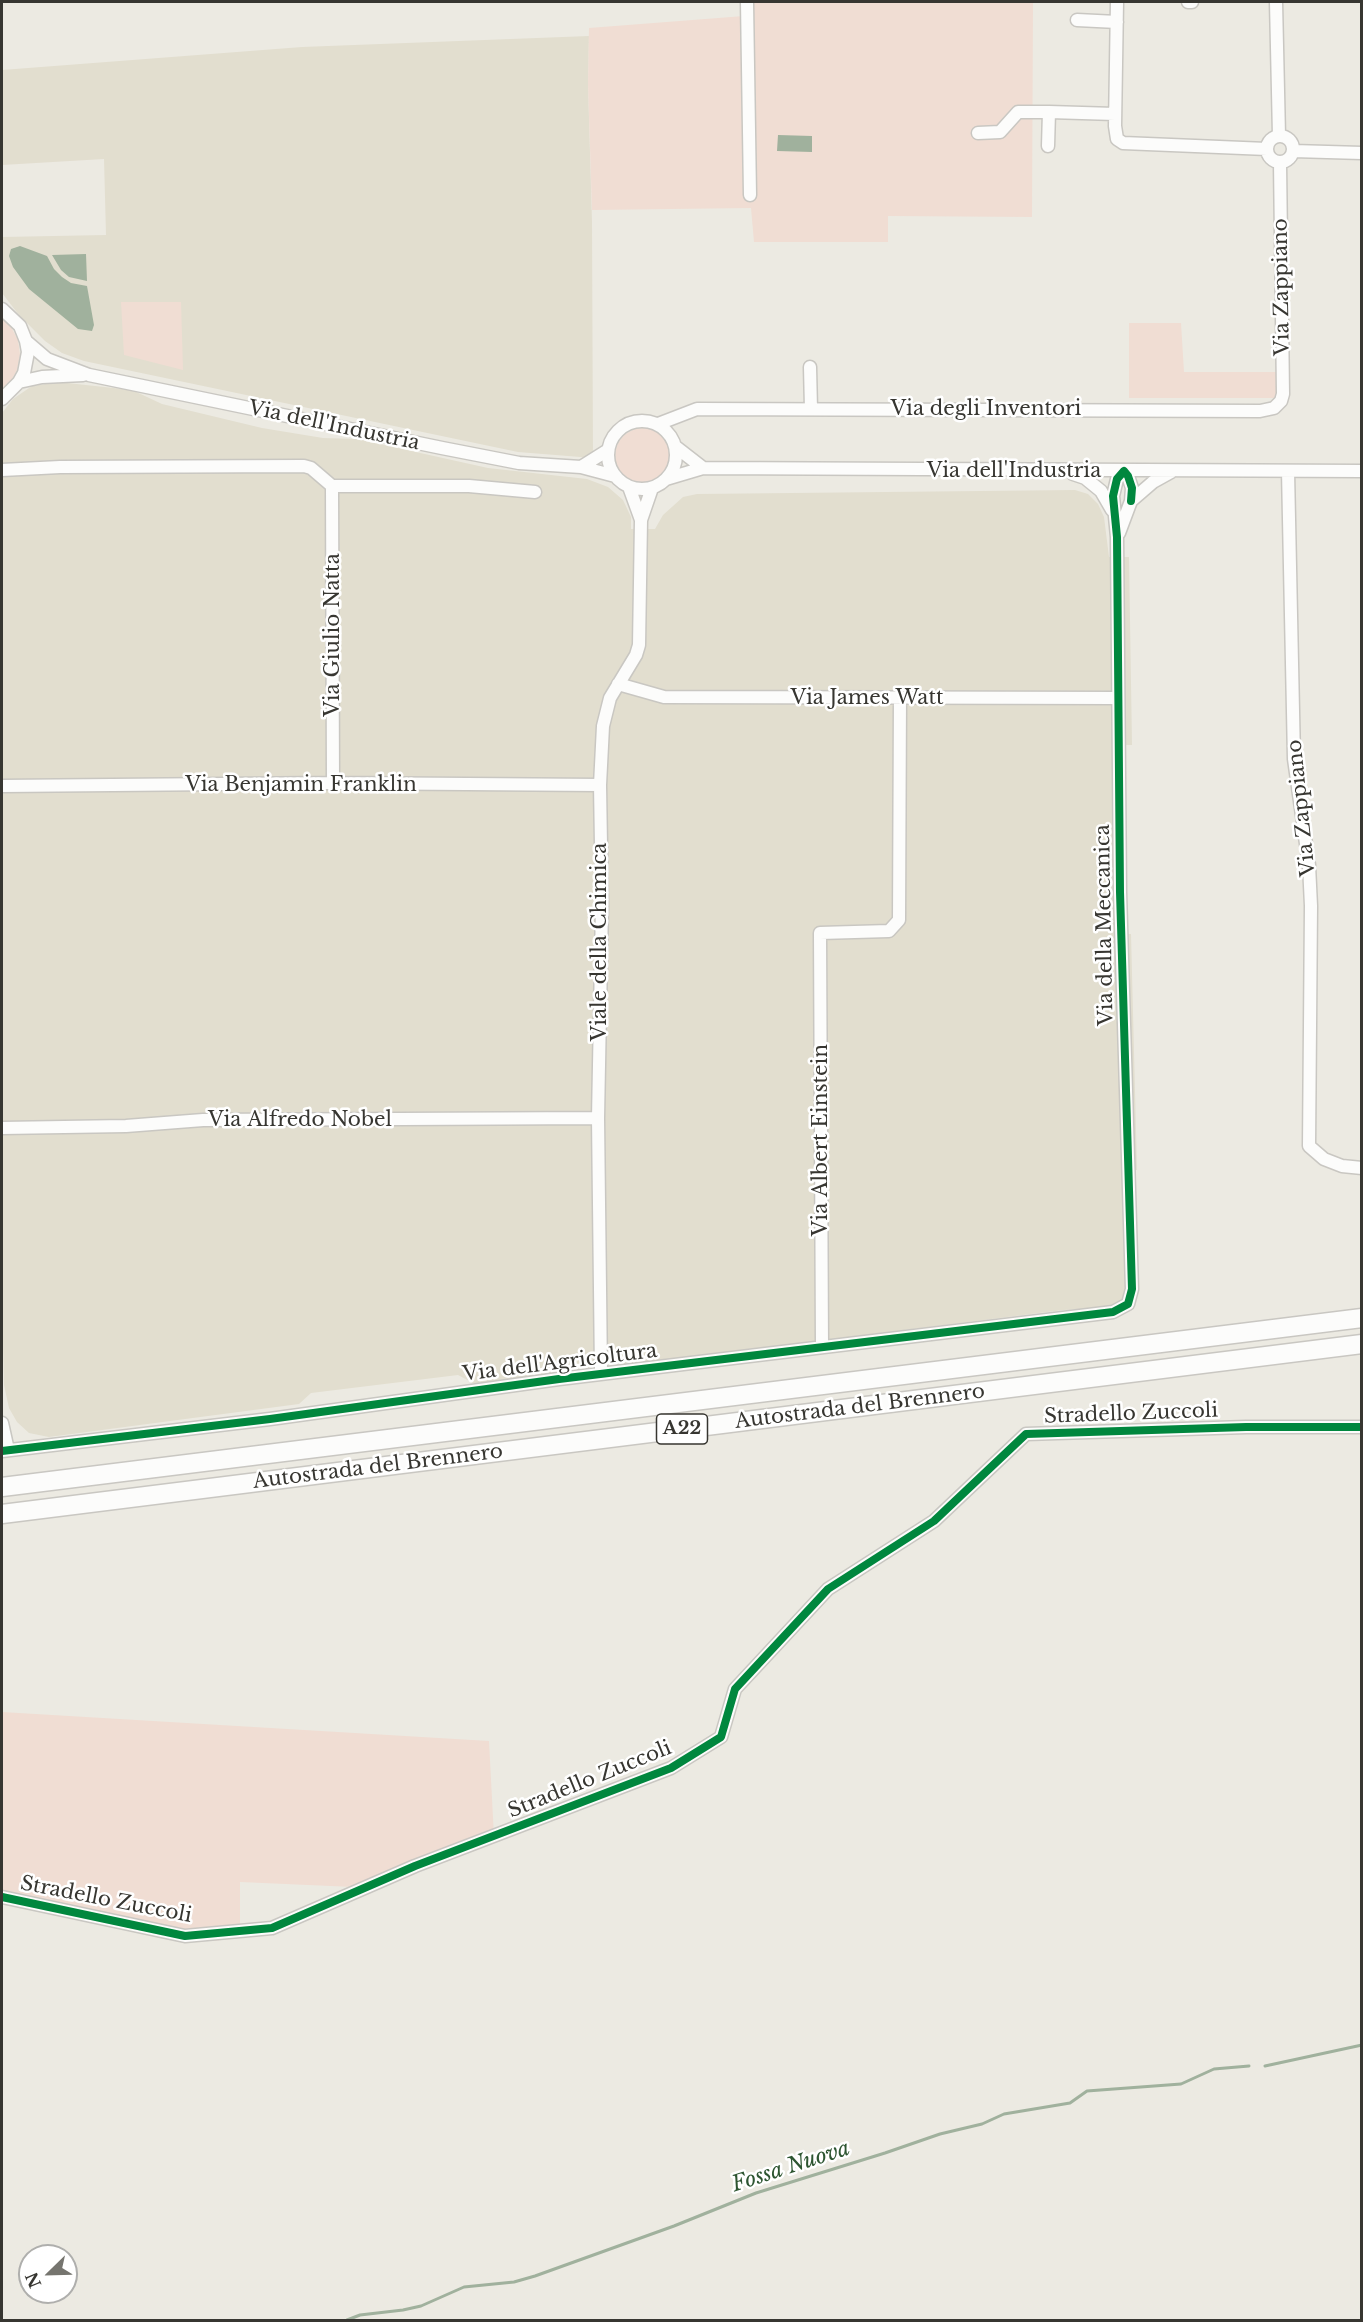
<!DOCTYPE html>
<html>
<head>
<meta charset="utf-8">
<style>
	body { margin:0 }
	#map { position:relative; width:1363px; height:2322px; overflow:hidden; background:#eceae2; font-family:"Libre Baskerville",serif }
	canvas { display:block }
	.frame { position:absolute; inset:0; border:3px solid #373631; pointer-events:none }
	.north { position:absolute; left:18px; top:2244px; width:60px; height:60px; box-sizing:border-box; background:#fff; border:2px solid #afafad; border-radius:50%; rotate:247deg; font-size:16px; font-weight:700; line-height:24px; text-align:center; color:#373631 }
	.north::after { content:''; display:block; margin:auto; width:21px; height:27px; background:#76756f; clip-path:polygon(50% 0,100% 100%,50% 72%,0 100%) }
</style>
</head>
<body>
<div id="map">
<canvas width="1363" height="2322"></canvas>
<div class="frame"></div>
<div class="north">N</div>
</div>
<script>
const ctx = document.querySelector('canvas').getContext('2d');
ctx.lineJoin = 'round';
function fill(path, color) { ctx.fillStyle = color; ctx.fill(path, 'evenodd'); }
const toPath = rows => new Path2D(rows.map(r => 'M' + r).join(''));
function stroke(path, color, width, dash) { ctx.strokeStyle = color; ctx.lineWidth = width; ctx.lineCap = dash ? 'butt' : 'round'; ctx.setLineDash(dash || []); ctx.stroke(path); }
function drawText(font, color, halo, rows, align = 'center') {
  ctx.font = font + ' "Libre Baskerville",serif'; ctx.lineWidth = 5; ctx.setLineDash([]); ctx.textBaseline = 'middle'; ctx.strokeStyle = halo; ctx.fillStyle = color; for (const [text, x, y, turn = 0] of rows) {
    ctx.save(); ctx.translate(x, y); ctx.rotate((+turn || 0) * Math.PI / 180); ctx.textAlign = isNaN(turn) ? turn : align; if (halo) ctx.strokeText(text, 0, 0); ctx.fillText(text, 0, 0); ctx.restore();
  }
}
const built = toPath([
	[589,36,588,84,592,222,593,458,518,452,84,361,62,353,45,341,19,315,2,293,2,237,106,235,104,159,2,165,2,70,302,47],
	[58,382,132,390,162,404,262,428,323,438,357,439,488,468,587,479,608,487,623,500,631,517,631,529,655,529,663,515,683,497,697,494,1075,490,1088,494,1098,504,1104,517,1109,557,1129,557,1132,745,1121,745,1120,934,1131,934,1137,1170,1128,1170,1130,1307,1063,1310,475,1384,458,1375,311,1393,299,1404,49,1437,29,1433,17,1422,9,1408,4,1385,2,1303,2,413,13,399,32,386]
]);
const green = toPath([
	[745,2,1033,2,1032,217,888,216,888,242,754,242,751,208,592,210,588,84,589,28,744,16],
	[121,302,181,302,183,370,124,355],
	[2,318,11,327,18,340,20,355,17,370,10,383,2,390],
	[1129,323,1181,323,1184,372,1279,372,1279,398,1129,398],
	'615 456a28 28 0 1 1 56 0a28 28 0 1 1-56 0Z',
	[2,1712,489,1741,494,1837,376,1888,240,1882,240,1938,212,1941,169,1940,134,1932,2,1896]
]);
const water = toPath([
	[778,135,812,136,812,152,777,151],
	[20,246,47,256,54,269,62,277,71,283,87,286,94,325,92,331,78,329,29,289,13,267,9,256,11,249],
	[86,254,87,281,69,277,61,270,52,255]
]);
const stream = toPath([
	[1265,2066,1362,2045],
	[347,2320,360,2315,403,2310,421,2306,464,2287,514,2282,535,2276,674,2226,756,2193,885,2153,940,2134,982,2124,1004,2114,1070,2103,1087,2091,1181,2084,1214,2069,1249,2066]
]);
const minor = toPath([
	[747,2,750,195],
	[1117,2,1115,126,1117,139,1123,143,1267,149],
	[1188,2,1192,2],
	[1276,2,1279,136],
	[1077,20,1117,22],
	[978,133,1000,132,1018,112,1049,112],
	'1267 149a13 13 0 1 1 26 0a13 13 0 1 1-26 0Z',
	[1048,146,1049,112,1115,114],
	[1293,151,1362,153],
	[2,309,20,326,26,341,28,352,24,373,19,382,2,399],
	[26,341,47,359,89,375,442,448,519,463,581,467,615,476],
	[810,367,811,409],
	[19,382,42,377,83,375],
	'608 455a34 34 0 1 1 68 0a34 34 0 1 1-68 0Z',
	[658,424,697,409,1260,411,1274,408,1281,401,1283,394,1280,163],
	[676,447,703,468],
	[581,467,608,450],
	[2,470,60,467,304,466,311,468,332,486],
	[1288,471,1294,759,1309,865,1311,906,1309,1146,1324,1159,1342,1166,1362,1168],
	[1073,474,1085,478,1101,491,1112,510],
	[666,479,703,468,1362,471],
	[332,486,333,783],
	[332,486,469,486,535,492],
	[629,487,641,520],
	[1119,533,1131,501,1153,482,1171,472],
	[618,684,664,697,1118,698],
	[2,786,333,783,600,785],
	[2,1128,126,1126,203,1120,598,1118],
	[822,1347,820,933,889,931,899,920,900,698],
	[601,1374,598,1118,602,906,600,785,603,726,610,698,636,655,639,645,641,520,652,488],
	[2,1423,8,1450],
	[2,1451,270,1419,559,1379,1113,1312,1128,1304,1132,1289,1120,892,1117,537,1113,496,1117,479,1124,471,1128,476,1132,488,1131,501],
	[2,1897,185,1936,272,1928,415,1866,671,1768,721,1737,735,1689,828,1589,934,1521,1026,1434,1246,1427,1362,1427]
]);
const highway = toPath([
	[2,1487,1362,1318],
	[2,1514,1362,1344]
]);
const cycleway = toPath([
	[2,1451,270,1419,559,1379,1113,1312,1128,1304,1132,1289,1120,892,1117,537,1113,496,1117,479,1124,471,1128,476,1132,488,1131,501],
	[2,1897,185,1936,272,1928,415,1866,671,1768,721,1737,735,1689,828,1589,934,1521,1026,1434,1246,1427,1362,1427]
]);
const shields = [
	[682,1429,51]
];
const shieldNames = [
	["A22",682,1429]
];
const streetNames = [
	["Via Zappiano",1282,287,-91],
	["Via degli Inventori",986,409],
	["Via dell'Industria",334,426,12],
	["Via dell'Industria",1014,471],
	["Via Giulio Natta",333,635,-90],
	["Via James Watt",867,698],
	["Via Benjamin Franklin",301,785],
	["Via Zappiano",1302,808,-96],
	["Via della Meccanica",1105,925,-91],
	["Viale della Chimica",600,942,-90],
	["Via Alfredo Nobel",300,1120],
	["Via Albert Einstein",821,1140,-90],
	["Via dell'Agricoltura",560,1363,-7],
	["Autostrada del Brennero",860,1407,-7],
	["Stradello Zuccoli",1131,1414,-2],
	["Autostrada del Brennero",378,1467,-7],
	["Stradello Zuccoli",590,1780,-22],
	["Stradello Zuccoli",106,1900,11]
];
const waterNames = [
	["Fossa Nuova",791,2167,-18]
];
fill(built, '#e2decf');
fill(green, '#f0ddd3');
fill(water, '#a0b19d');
stroke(stream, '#a0b19d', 3);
stroke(minor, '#c9c7c2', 15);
stroke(highway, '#c9c7c2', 21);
stroke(minor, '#fcfcfb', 12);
stroke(highway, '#fcfcfb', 18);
stroke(cycleway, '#00873e', 8);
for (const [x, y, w] of shields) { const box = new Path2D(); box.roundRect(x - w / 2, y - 15, w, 30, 4.5); ctx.fillStyle = '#fff'; ctx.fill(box); stroke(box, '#373631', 1.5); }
drawText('bold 18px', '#373631', null, shieldNames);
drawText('20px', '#373631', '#fff', streetNames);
drawText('italic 21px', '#2d5531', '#fff', waterNames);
</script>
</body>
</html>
